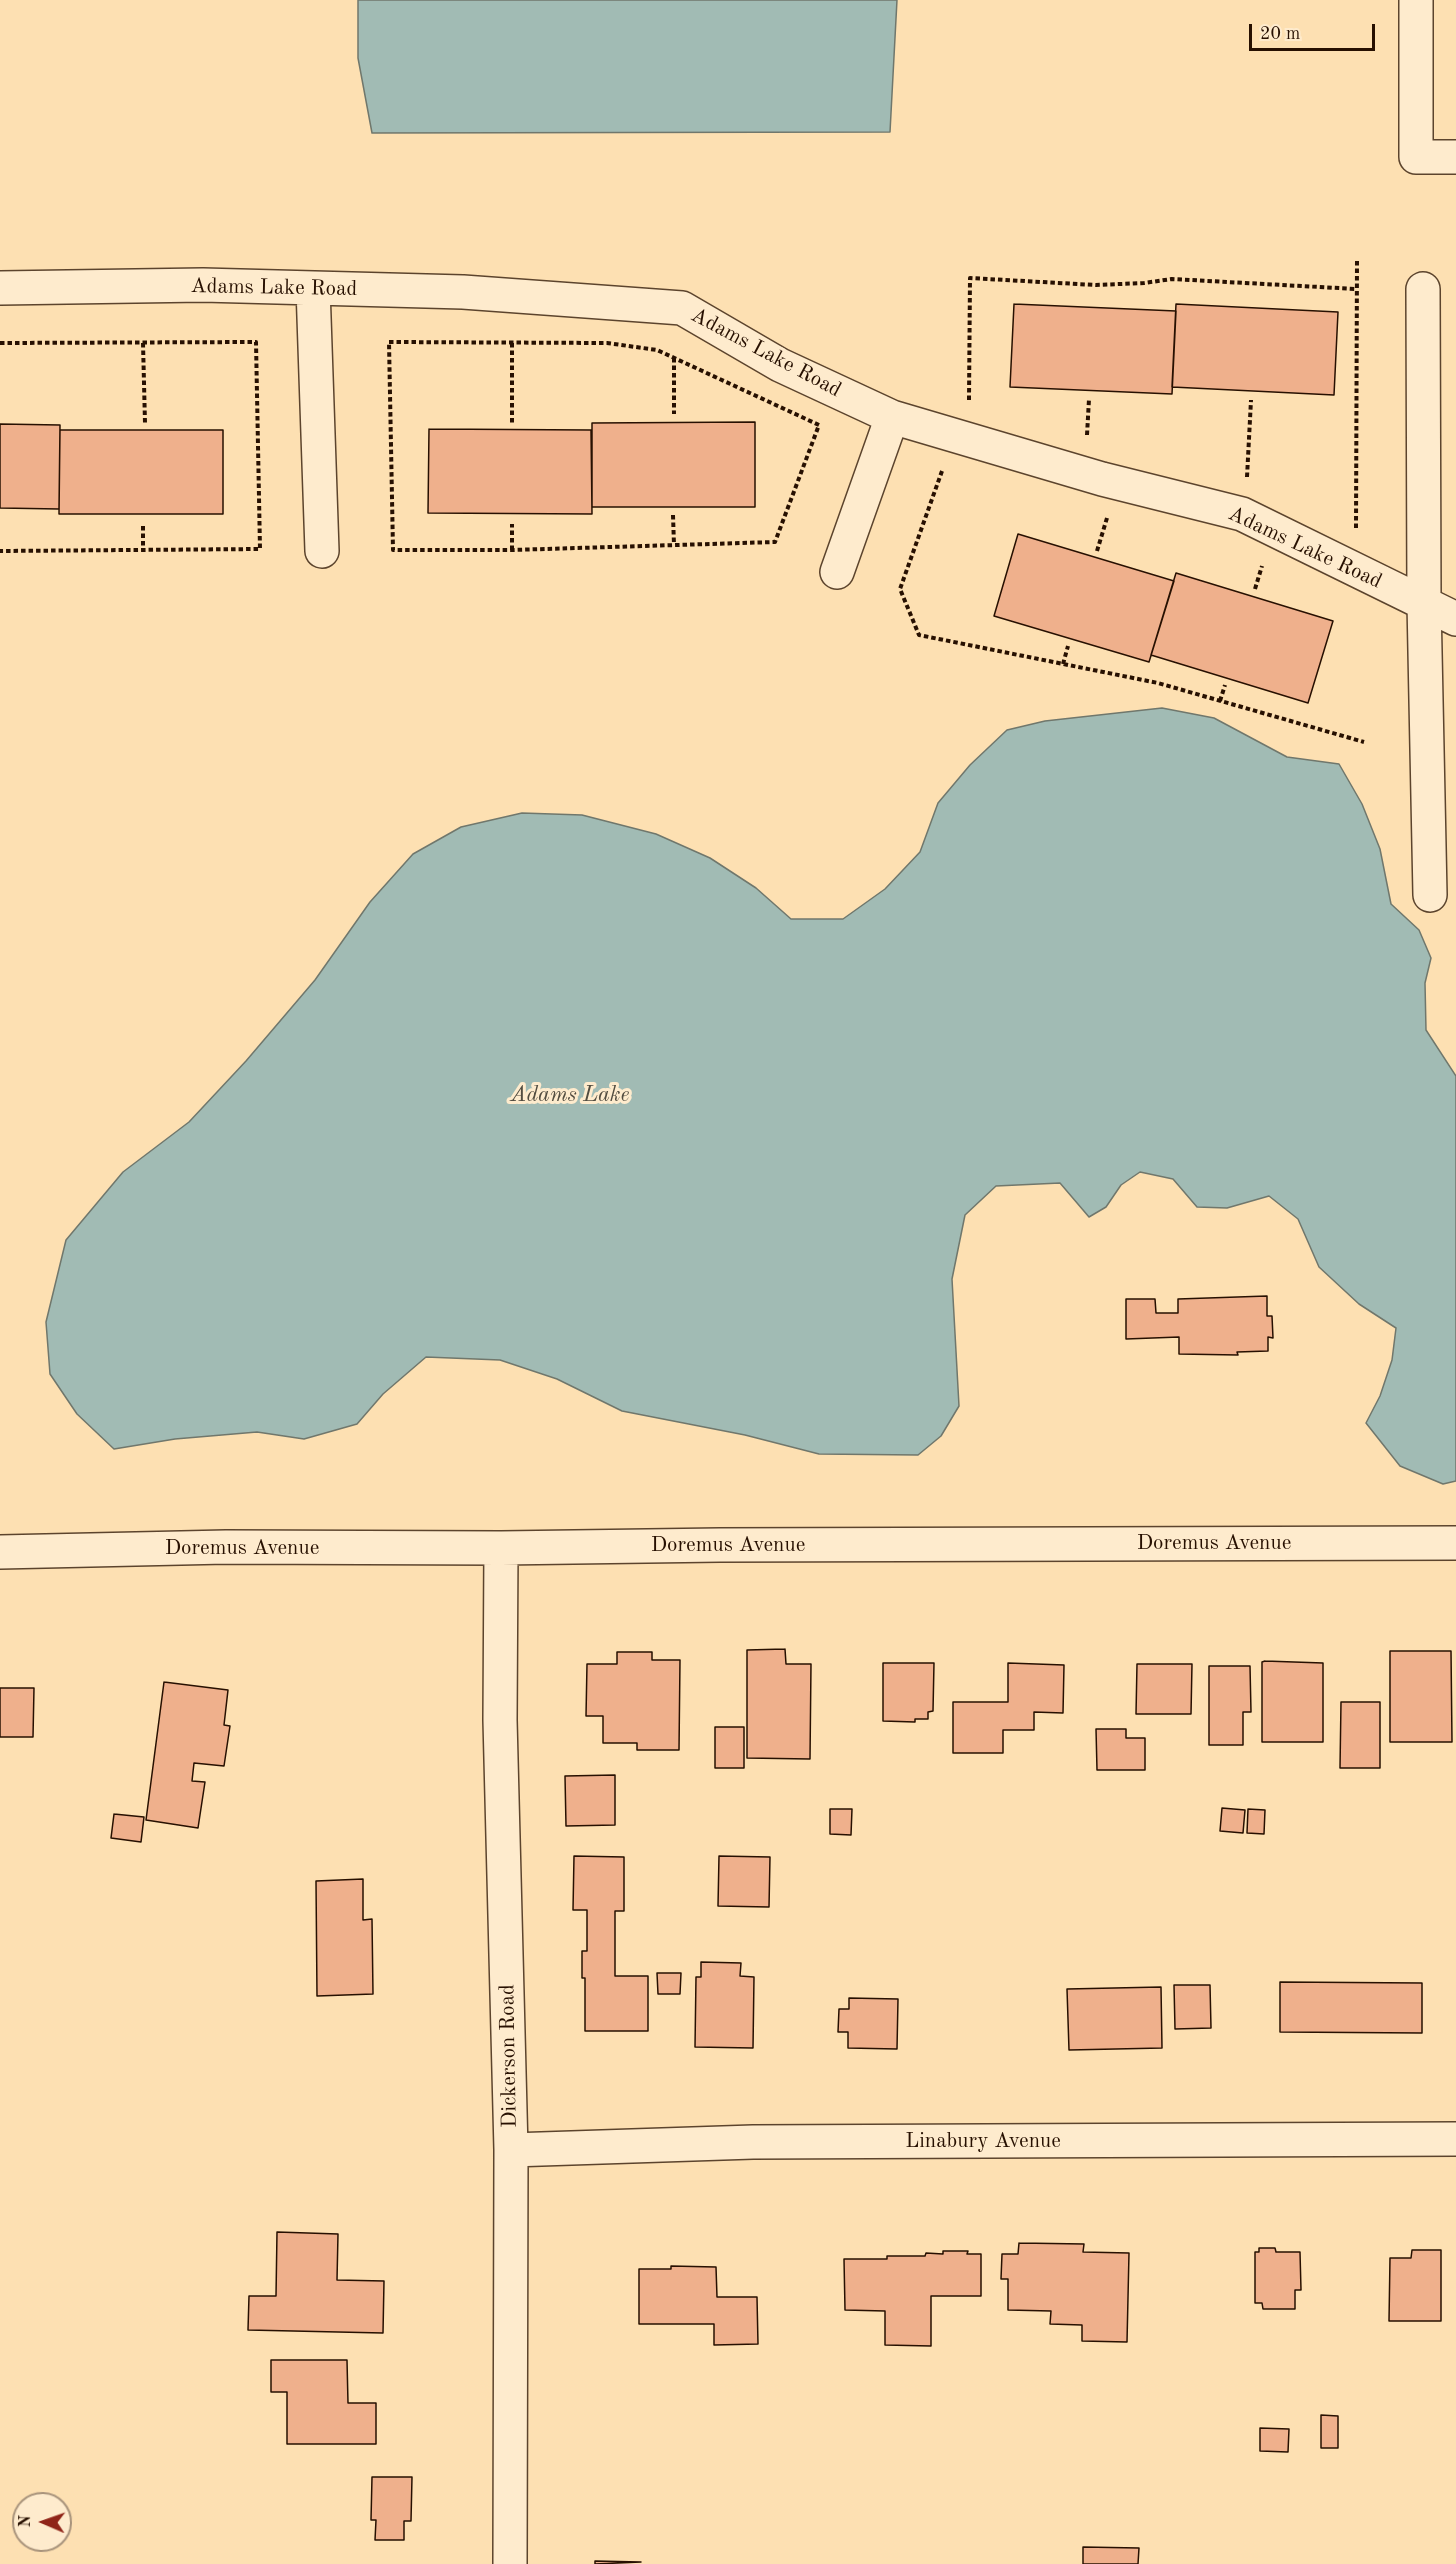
<!DOCTYPE html>
<html>
<head>
<meta charset="utf-8">
<style>
	body { margin:0 }
	#map { position:relative; width:1456px; height:2564px; overflow:hidden; background:#fde0b2; font-family:"Old Standard TT",serif }
	canvas { display:block }
	.north { position:absolute; left:12px; top:2492px; width:60px; height:60px; box-sizing:border-box; background:#feebcd; border:2px solid #a8937b; border-radius:50%; rotate:272deg; font-size:16px; font-weight:700; line-height:24px; text-align:center; color:#271001 }
	.north::after { content:''; display:block; margin:auto; width:21px; height:27px; background:#8f2418; clip-path:polygon(50% 0,100% 100%,50% 72%,0 100%) }
	.scale { position:absolute; left:1249px; top:24px; width:126px; height:27px; box-sizing:border-box; border:3px solid #271001; border-top:0; padding-left:8px; font-size:18px; line-height:21px; white-space:nowrap; color:#271001; -webkit-text-stroke:4px #feebcd; paint-order:stroke }
</style>
</head>
<body>
<div id="map">
<canvas width="1456" height="2564"></canvas>
<div class="north">N</div>
<div class="scale">20 m</div>
</div>
<script>
const ctx = document.querySelector('canvas').getContext('2d');
ctx.lineJoin = 'round';
function fill(path, color) { ctx.fillStyle = color; ctx.fill(path, 'evenodd'); }
const toPath = rows => new Path2D(rows.map(r => 'M' + r).join(''));
function stroke(path, color, width, dash) { ctx.strokeStyle = color; ctx.lineWidth = width; ctx.lineCap = dash ? 'butt' : 'round'; ctx.setLineDash(dash || []); ctx.stroke(path); }
function drawText(font, color, halo, rows, align = 'center') {
  ctx.font = font + ' "Old Standard TT",serif'; ctx.lineWidth = 6; ctx.setLineDash([]); ctx.textBaseline = 'middle'; ctx.strokeStyle = halo; ctx.fillStyle = color; for (const [text, x, y, turn = 0] of rows) {
    ctx.save(); ctx.translate(x, y); ctx.rotate((+turn || 0) * Math.PI / 180); ctx.textAlign = isNaN(turn) ? turn : align; if (halo) ctx.strokeText(text, 0, 0); ctx.fillText(text, 0, 0); ctx.restore();
  }
}
const water = toPath([
	[358,0,897,0,890,132,372,133,358,58,358,0],
	[1162,708,1214,718,1287,757,1339,764,1362,804,1380,849,1391,904,1419,930,1431,958,1425,983,1426,1030,1456,1076,1456,1481,1443,1484,1400,1466,1366,1423,1380,1396,1392,1360,1396,1328,1359,1304,1319,1267,1298,1219,1269,1196,1227,1208,1197,1207,1173,1179,1140,1172,1121,1185,1106,1207,1089,1217,1060,1183,996,1186,965,1215,952,1279,959,1406,941,1436,918,1455,819,1454,745,1435,622,1411,557,1379,500,1360,426,1357,383,1394,357,1424,304,1439,257,1432,175,1439,114,1449,77,1414,50,1374,46,1322,66,1240,123,1172,189,1122,246,1061,315,980,370,902,413,854,461,827,522,813,582,815,656,834,710,858,756,888,791,919,843,919,885,889,920,852,938,803,970,765,1007,730,1045,721,1162,708]
]);
const building = toPath([
	[1014,304,1176,311,1172,394,1010,387,1014,304],
	[1176,304,1338,312,1334,395,1172,387,1176,304],
	[755,422,755,507,592,507,592,423,755,422],
	[0,424,60,425,59,509,0,508,0,424],
	[429,429,591,430,592,514,428,513,429,429],
	[60,430,223,430,223,514,59,514,60,430],
	[1018,534,1174,581,1149,662,994,616,1018,534],
	[1176,573,1333,621,1308,703,1151,655,1176,573],
	[1267,1296,1267,1316,1272,1316,1273,1338,1268,1337,1268,1351,1237,1352,1238,1355,1179,1354,1179,1337,1126,1339,1126,1299,1155,1299,1156,1313,1178,1313,1178,1299,1267,1296],
	[785,1649,786,1664,811,1664,810,1759,747,1758,747,1650,785,1649],
	[1390,1651,1451,1651,1452,1742,1390,1742,1390,1651],
	[617,1652,652,1652,652,1660,680,1660,679,1750,637,1750,637,1743,603,1743,603,1716,586,1716,587,1664,617,1664,617,1652],
	[1265,1661,1323,1663,1323,1742,1262,1742,1262,1662,1265,1661],
	[883,1663,934,1663,933,1711,928,1712,928,1719,915,1719,915,1722,883,1721,883,1663],
	[1008,1663,1064,1665,1063,1713,1034,1712,1034,1730,1003,1730,1003,1753,953,1753,953,1702,1008,1702,1008,1663],
	[1137,1664,1192,1664,1191,1714,1136,1714,1137,1664],
	[1209,1666,1250,1666,1251,1712,1243,1712,1243,1745,1209,1745,1209,1666],
	[164,1682,228,1690,224,1725,230,1726,224,1766,194,1763,192,1781,205,1782,198,1828,146,1820,164,1682],
	[0,1688,34,1688,33,1737,0,1737,0,1688],
	[1341,1702,1380,1702,1380,1768,1340,1768,1341,1702],
	[715,1727,744,1727,744,1768,715,1768,715,1727],
	[1096,1729,1126,1729,1126,1738,1145,1738,1145,1770,1097,1770,1096,1729],
	[615,1775,615,1825,566,1826,565,1776,615,1775],
	[1222,1808,1245,1810,1243,1833,1220,1831,1222,1808],
	[830,1809,852,1809,851,1835,830,1834,830,1809],
	[1248,1809,1265,1810,1264,1834,1247,1833,1248,1809],
	[114,1814,144,1817,141,1842,111,1838,114,1814],
	[574,1856,624,1857,624,1911,615,1911,615,1976,648,1976,648,2031,585,2031,585,1978,582,1978,582,1951,587,1951,587,1910,573,1910,574,1856],
	[719,1856,770,1857,769,1907,718,1906,719,1856],
	[363,1879,363,1920,372,1919,373,1994,317,1996,316,1881,363,1879],
	[701,1962,741,1963,740,1976,754,1977,753,2048,695,2047,696,1977,701,1977,701,1962],
	[657,1973,681,1973,680,1994,658,1994,657,1973],
	[1280,1982,1422,1983,1422,2033,1280,2032,1280,1982],
	[1174,1985,1210,1985,1211,2028,1175,2029,1174,1985],
	[1161,1987,1162,2048,1069,2050,1067,1989,1161,1987],
	[849,1998,898,1999,897,2049,848,2048,848,2032,838,2032,839,2009,849,2009,849,1998],
	[277,2232,338,2234,337,2280,384,2281,383,2333,248,2330,249,2296,276,2296,277,2232],
	[1019,2243,1084,2244,1083,2252,1129,2253,1127,2342,1082,2341,1082,2325,1050,2324,1051,2311,1008,2310,1008,2279,1001,2279,1002,2254,1018,2254,1019,2243],
	[1259,2248,1275,2248,1276,2252,1300,2252,1301,2290,1295,2290,1295,2309,1263,2309,1262,2303,1255,2303,1255,2252,1259,2252,1259,2248],
	[1412,2250,1441,2250,1441,2321,1389,2321,1390,2258,1411,2258,1412,2250],
	[943,2251,968,2251,967,2254,981,2254,981,2296,931,2296,931,2346,885,2345,885,2311,845,2310,844,2259,887,2259,887,2256,925,2256,926,2253,943,2254,943,2251],
	[671,2266,716,2267,717,2297,757,2297,758,2344,714,2345,714,2324,639,2324,639,2269,671,2269,671,2266],
	[271,2360,347,2360,348,2403,376,2403,376,2444,287,2444,287,2392,271,2392,271,2360],
	[1321,2415,1338,2416,1338,2448,1321,2448,1321,2415],
	[1260,2428,1289,2429,1288,2452,1260,2451,1260,2428],
	[372,2477,412,2477,411,2521,404,2521,404,2540,375,2540,376,2520,371,2520,372,2477],
	[1083,2547,1139,2548,1138,2564,1083,2564,1083,2547],
	[595,2561,641,2562,595,2564,595,2561]
]);
const path = toPath([
	[389,342,607,343,657,350,819,425,775,542,512,550,393,550,389,342],
	[0,343,256,342,260,549,0,551],
	[143,343,145,423],
	[512,343,512,423],
	[674,358,674,414],
	[969,400,970,278,1096,285,1144,283,1172,279,1356,289],
	[1087,435,1089,399],
	[942,471,900,589,919,635,1158,683,1364,742],
	[1247,477,1251,400],
	[673,515,674,545],
	[143,526,143,550],
	[1356,528,1357,261],
	[512,550,512,524],
	[1097,551,1107,518],
	[1255,589,1262,566],
	[1063,664,1068,646],
	[1220,701,1225,685]
]);
const minor = toPath([
	[1416,0,1416,157,1456,157],
	[0,288,203,285,463,292,682,308,780,365,892,417,1102,479,1242,514,1456,619],
	[313,288,322,551],
	[1423,289,1424,603,1430,895],
	[837,572,892,417],
	[501,1548,500,1720,511,2150,510,2564],
	[0,1552,226,1547,501,1548,720,1545,1456,1543],
	[511,2150,753,2142,1456,2139]
]);
const streetNames = [
	["Adams Lake Road",274,288,1],
	["Adams Lake Road",766,353,28],
	["Adams Lake Road",1305,548,25],
	["Doremus Avenue",1214,1543],
	["Doremus Avenue",728,1545],
	["Doremus Avenue",242,1548],
	["Dickerson Road",509,2056,-91],
	["Linabury Avenue",983,2141]
];
const waterNames = [
	["Adams Lake",570,1095]
];
fill(water, '#a1bbb4');
stroke(water, '#70776c', 1.5);
fill(building, '#efb08c');
stroke(building, '#271001', 1.5);
stroke(minor, '#5c442d', 36);
stroke(path, '#271001', 4, [4.5, 3]);
stroke(minor, '#feebcd', 33);
drawText('21px', '#271001', '#feebcd', streetNames);
drawText('italic 22px', '#524c40', '#feebcd', waterNames);
</script>
</body>
</html>
